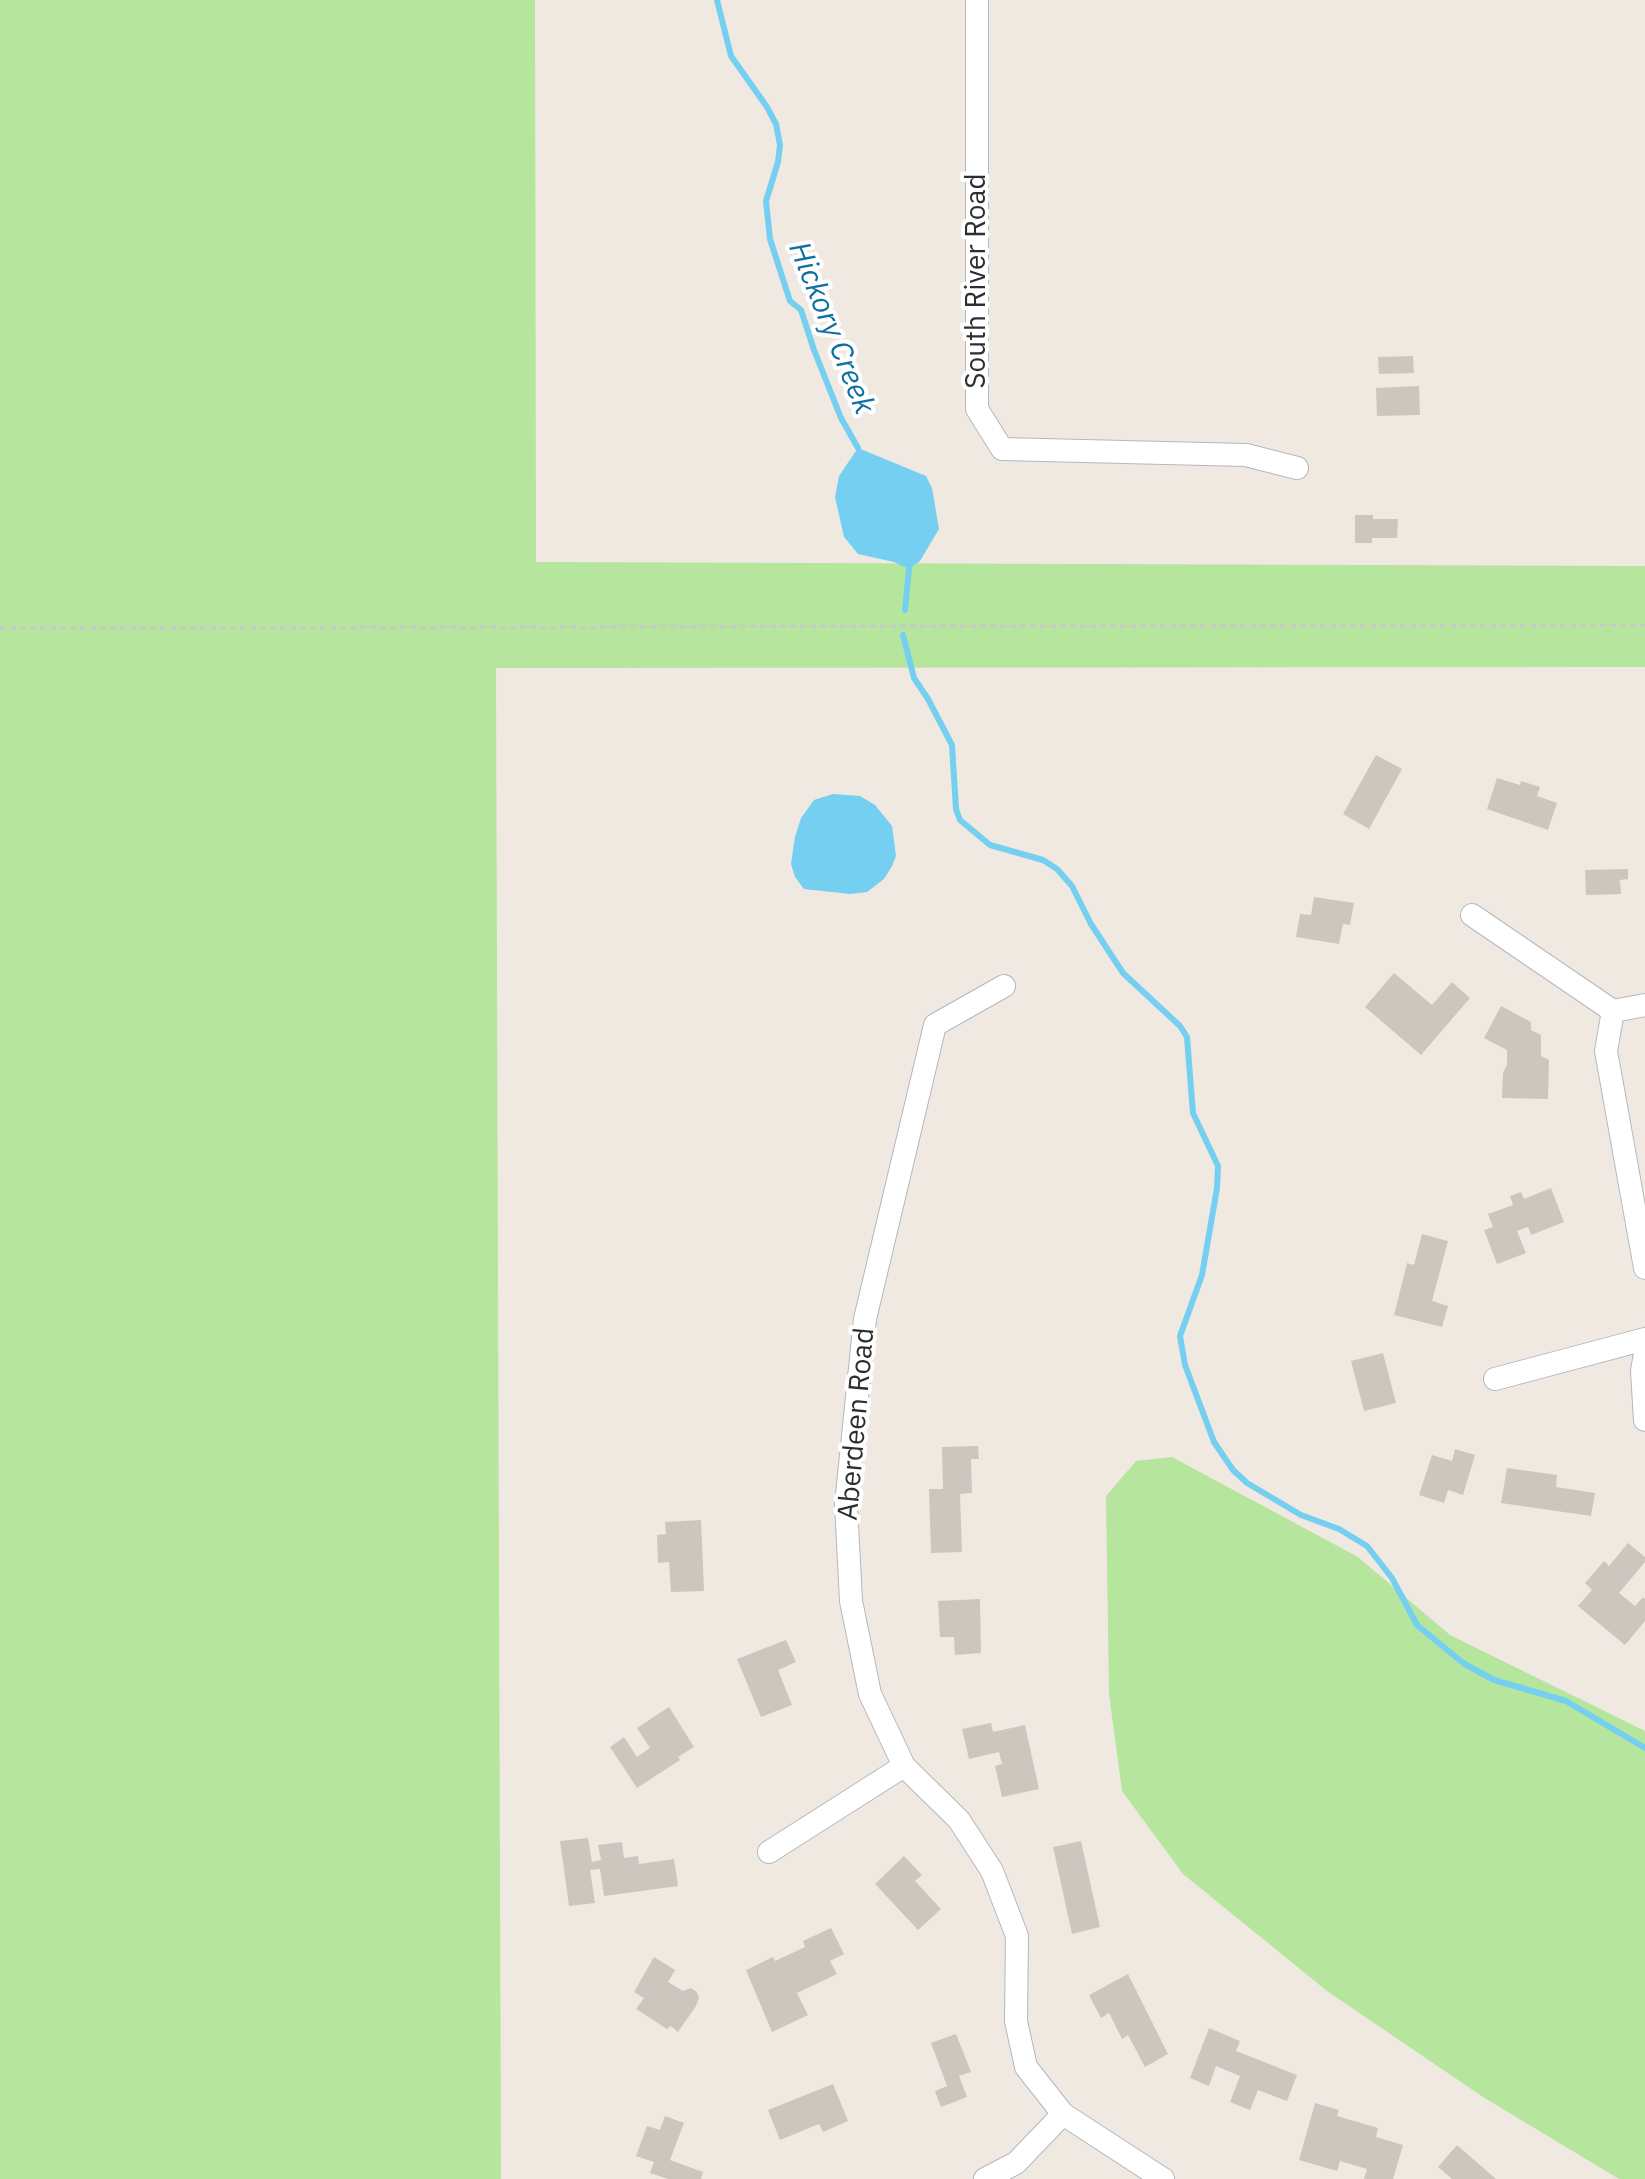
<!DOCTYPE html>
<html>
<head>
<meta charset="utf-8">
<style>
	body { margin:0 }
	canvas { display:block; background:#efe9e1 }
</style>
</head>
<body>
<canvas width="1645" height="2179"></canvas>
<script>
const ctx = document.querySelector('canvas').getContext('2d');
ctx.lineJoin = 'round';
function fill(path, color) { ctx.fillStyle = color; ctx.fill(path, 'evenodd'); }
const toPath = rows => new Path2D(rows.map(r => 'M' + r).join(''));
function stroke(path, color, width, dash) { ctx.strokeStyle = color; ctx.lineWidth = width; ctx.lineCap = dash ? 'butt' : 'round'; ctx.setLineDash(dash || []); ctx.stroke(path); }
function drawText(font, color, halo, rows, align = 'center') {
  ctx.font = font + ' "IBM Plex Sans",sans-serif'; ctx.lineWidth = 8; ctx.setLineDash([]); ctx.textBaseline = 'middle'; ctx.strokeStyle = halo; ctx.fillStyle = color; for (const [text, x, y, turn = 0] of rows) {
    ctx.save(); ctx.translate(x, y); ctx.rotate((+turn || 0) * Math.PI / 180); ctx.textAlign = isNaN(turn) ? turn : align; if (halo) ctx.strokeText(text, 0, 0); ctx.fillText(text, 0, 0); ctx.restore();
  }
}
const green = toPath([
	[0,0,535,0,536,562,1645,566,1645,667,496,668,501,2179,0,2179],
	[1172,1457,1358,1557,1450,1635,1645,1731,1645,2179,1619,2179,1483,2097,1327,1991,1183,1874,1122,1791,1109,1694,1106,1496,1136,1461]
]);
const water = toPath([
	[858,448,926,476,932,488,939,529,920,561,909,569,894,562,858,554,844,537,835,497,839,476],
	[833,794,860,796,875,805,892,826,896,856,892,866,884,879,867,892,850,894,804,889,795,877,791,864,795,837,801,818,814,800]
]);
const stream = toPath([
	[717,0,731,56,767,107,776,124,780,145,778,162,766,201,770,239,790,301,801,310,814,350,841,418,858,448],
	[905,610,909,569],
	[903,635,914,678,928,699,952,745,956,809,960,820,990,845,1043,860,1057,869,1072,886,1091,924,1123,973,1180,1026,1187,1037,1193,1113,1218,1166,1217,1188,1202,1275,1180,1336,1185,1365,1214,1442,1233,1470,1247,1483,1301,1515,1339,1529,1367,1546,1392,1578,1417,1625,1463,1663,1494,1680,1566,1701,1645,1748]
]);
const building = toPath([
	[1413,356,1414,373,1379,374,1378,357],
	[1419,386,1420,415,1377,416,1376,388],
	[1355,515,1373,515,1373,519,1398,519,1397,538,1372,538,1372,543,1355,543],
	[1376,755,1402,769,1369,829,1343,814],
	[1497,778,1520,785,1521,781,1540,787,1537,796,1557,803,1548,830,1487,809],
	[1628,869,1628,879,1620,880,1621,894,1586,895,1585,870],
	[1314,897,1354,903,1350,925,1343,924,1339,944,1296,937,1300,914,1311,915],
	[1394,973,1432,1005,1452,982,1470,998,1421,1055,1365,1007],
	[1501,1006,1531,1022,1531,1030,1541,1035,1541,1056,1549,1060,1548,1099,1502,1098,1503,1073,1507,1065,1507,1050,1484,1038],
	[1551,1188,1564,1222,1531,1235,1528,1227,1517,1231,1526,1253,1497,1264,1484,1230,1493,1227,1488,1214,1513,1205,1510,1196,1521,1192,1524,1199],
	[1422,1234,1448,1241,1432,1301,1448,1306,1442,1327,1394,1315,1407,1263,1414,1265],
	[1383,1353,1396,1403,1364,1411,1351,1361],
	[978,1446,979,1459,971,1459,972,1493,960,1494,962,1552,931,1553,929,1489,943,1489,942,1447],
	[1455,1449,1475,1455,1463,1495,1448,1490,1444,1503,1419,1495,1432,1455,1452,1461],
	[1507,1468,1557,1475,1556,1487,1595,1493,1591,1516,1501,1503],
	[701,1520,704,1591,671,1592,669,1562,658,1563,657,1535,666,1534,665,1522],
	[1628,1543,1645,1557,1645,1562,1619,1593,1635,1606,1643,1597,1645,1599,1645,1621,1625,1645,1578,1606,1592,1590,1585,1583,1604,1561,1609,1566],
	[980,1599,981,1653,955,1655,954,1637,940,1637,938,1601],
	[786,1640,796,1662,778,1670,792,1705,761,1717,737,1659],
	[669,1707,694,1747,678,1757,680,1760,637,1788,610,1747,624,1737,637,1757,650,1748,637,1728],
	[991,1723,993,1732,1025,1725,1039,1789,1002,1797,995,1766,1002,1764,999,1752,969,1759,962,1729],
	[588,1838,592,1862,601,1860,598,1845,622,1842,624,1858,638,1856,639,1864,674,1859,678,1886,604,1896,600,1869,590,1870,595,1903,569,1906,560,1841],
	[1081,1841,1100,1927,1072,1934,1053,1847],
	[904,1856,922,1875,915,1881,941,1909,918,1930,875,1884],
	[831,1928,844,1954,830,1961,837,1974,797,1993,808,2015,772,2032,746,1970,773,1957,775,1961,805,1947,803,1941],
	[654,1957,675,1970,668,1982,683,1991,691,1988,697,1992,699,1998,696,2006,678,2032,671,2026,667,2029,636,2009,644,1998,634,1992],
	[1128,1974,1168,2054,1145,2067,1128,2035,1122,2039,1109,2013,1101,2018,1089,1995],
	[1209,2028,1240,2041,1236,2051,1297,2075,1287,2101,1258,2090,1250,2110,1230,2102,1240,2076,1216,2066,1209,2086,1190,2078],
	[956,2034,971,2072,959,2076,967,2097,941,2107,935,2091,947,2086,931,2043],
	[833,2084,848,2121,823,2132,819,2124,780,2140,768,2110],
	[1315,2103,1339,2110,1337,2116,1378,2128,1376,2137,1403,2145,1393,2179,1364,2179,1367,2169,1340,2161,1337,2171,1299,2160],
	[665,2116,684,2123,670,2160,703,2172,701,2179,668,2179,650,2173,654,2162,636,2156,647,2126,660,2130],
	[1457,2145,1496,2179,1452,2179,1438,2167]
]);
const path = toPath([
	[0,628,1645,625]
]);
const minor = toPath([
	[977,0,977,409,1002,449,1246,455,1297,468],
	[1472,915,1613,1011,1645,1005],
	[1004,986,935,1025,865,1319,846,1504,851,1601,870,1694,904,1766,959,1820,992,1871,1017,1936,1016,2021,1026,2067,1063,2114,1163,2179],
	[1613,1011,1606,1051,1645,1268],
	[1645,1353,1642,1371,1645,1420],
	[1495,1379,1645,1339],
	[769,1852,904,1766],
	[985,2179,1016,2163,1063,2114]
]);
const streetNames = [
	["South River Road",977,281,-90],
	["Aberdeen Road",857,1424,-85]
];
const waterNames = [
	["Hickory Creek",831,328,68]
];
fill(green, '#b6e59e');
fill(water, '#75cff0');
stroke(stream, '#75cff0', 6);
fill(building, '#cbc7bf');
stroke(minor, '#b4b7c1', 24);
stroke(path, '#c9c9c9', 3, [6, 4]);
stroke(minor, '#fff', 22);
drawText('28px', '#2e2e2e', '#fff', streetNames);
drawText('italic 30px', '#0d6fa3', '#fff', waterNames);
</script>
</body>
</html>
